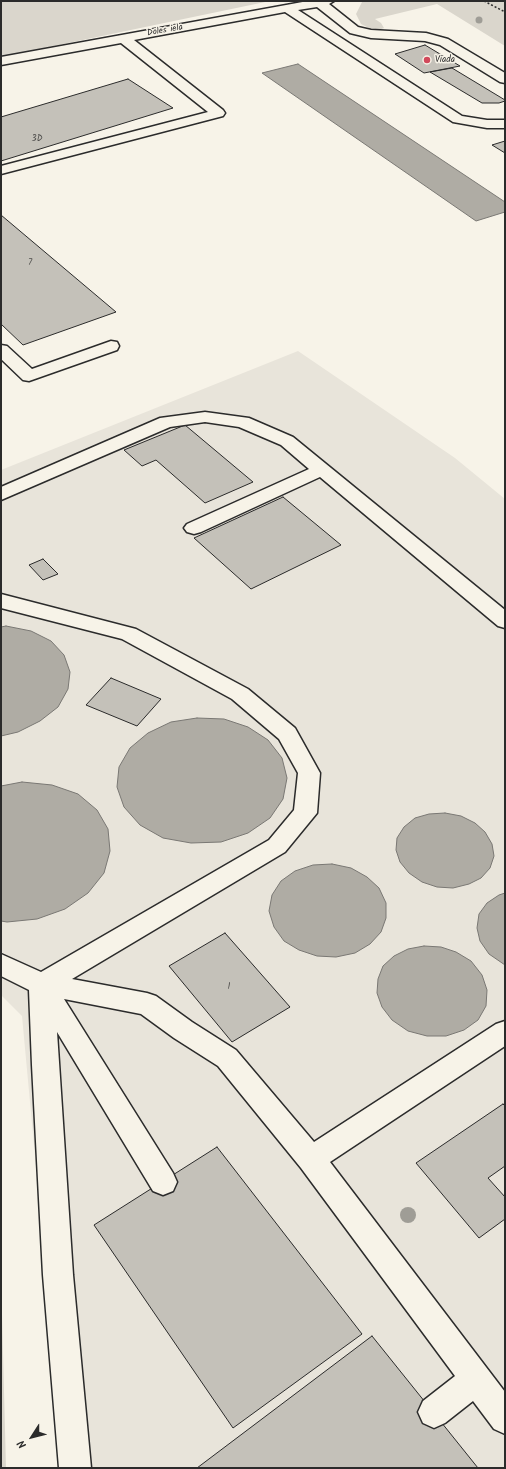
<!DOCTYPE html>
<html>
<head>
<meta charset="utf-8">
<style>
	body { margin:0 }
	#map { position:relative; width:506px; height:1469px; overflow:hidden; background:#f7f3e8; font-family:Kalam,sans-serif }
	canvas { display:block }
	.frame { position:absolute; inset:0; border:2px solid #2b2b2b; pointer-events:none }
	.north { position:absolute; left:12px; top:1417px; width:40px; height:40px; -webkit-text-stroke:3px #f7f3e8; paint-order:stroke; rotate:234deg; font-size:11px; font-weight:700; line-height:16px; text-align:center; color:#2b2b2b }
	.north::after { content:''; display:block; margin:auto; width:14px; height:18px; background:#2b2b2b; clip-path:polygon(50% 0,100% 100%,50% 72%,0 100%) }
</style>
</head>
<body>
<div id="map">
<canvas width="506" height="1469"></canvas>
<div class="frame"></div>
<div class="north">N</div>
</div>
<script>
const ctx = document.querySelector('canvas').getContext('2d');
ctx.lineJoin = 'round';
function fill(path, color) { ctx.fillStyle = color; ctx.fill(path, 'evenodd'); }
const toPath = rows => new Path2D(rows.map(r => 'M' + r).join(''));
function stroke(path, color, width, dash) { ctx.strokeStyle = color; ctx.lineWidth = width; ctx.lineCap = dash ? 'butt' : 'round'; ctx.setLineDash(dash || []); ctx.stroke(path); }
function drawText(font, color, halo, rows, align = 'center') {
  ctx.font = font + ' Kalam,sans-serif'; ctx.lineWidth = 3; ctx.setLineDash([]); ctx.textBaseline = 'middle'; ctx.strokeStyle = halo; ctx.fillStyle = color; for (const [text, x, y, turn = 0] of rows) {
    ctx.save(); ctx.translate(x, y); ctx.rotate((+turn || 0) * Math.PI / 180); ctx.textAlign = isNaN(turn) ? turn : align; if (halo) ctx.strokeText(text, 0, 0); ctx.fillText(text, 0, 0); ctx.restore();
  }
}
const built = toPath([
	[298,351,455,458,505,499,505,1468,64,1468,22,1016,1,995,1,470]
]);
const green = toPath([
	[1,1,270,1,1,57],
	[366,1,505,1,505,46,437,4,375,19,381,23,384,28,379,30,371,29,361,24,356,14,362,2],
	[1,1276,6,1468,1,1468]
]);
const water = toPath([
	[298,64,505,202,505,212,476,221,262,73,298,64],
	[6,626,31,631,51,641,64,655,70,672,68,689,58,707,40,721,18,732,1,736,1,627,6,626],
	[197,718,224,719,248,727,268,740,282,758,287,778,283,799,270,818,248,833,221,842,191,843,163,838,140,825,124,807,117,787,119,767,130,748,148,733,171,722,197,718],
	[22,782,52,785,78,794,97,810,108,829,110,851,104,873,88,893,65,909,37,919,7,922,1,921,1,786,22,782],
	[445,813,461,816,475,823,485,832,492,844,494,856,490,868,481,878,469,884,453,888,437,887,422,882,409,873,400,862,396,850,397,838,404,827,415,818,429,814,445,813],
	[332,864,351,868,367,877,379,888,386,903,386,918,381,932,370,944,355,953,336,957,317,956,299,950,284,941,274,927,269,911,272,895,281,881,295,871,313,865,332,864],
	[505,893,505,965,489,954,480,941,477,928,479,914,487,903,499,895,505,893],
	[424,946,441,947,456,952,471,961,482,975,487,990,486,1006,478,1020,464,1030,446,1036,427,1036,408,1031,392,1020,382,1007,377,993,378,979,383,966,394,956,408,949,424,946]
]);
const building = toPath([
	[425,45,460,66,424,73,395,54,425,45],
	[452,68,505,100,505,101,499,103,482,103,430,72,452,68],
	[128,79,173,108,1,161,1,117,128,79],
	[505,141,505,153,492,145,505,141],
	[1,215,116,312,23,345,1,324,1,215],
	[185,425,253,482,205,503,156,460,142,466,124,450,185,425],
	[283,497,341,545,251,589,194,538,283,497],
	[43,559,58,574,43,580,29,565,43,559],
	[111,678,161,699,137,726,86,705,111,678],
	[225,933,290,1007,232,1042,169,966,225,933],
	[503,1104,505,1106,505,1166,488,1178,505,1197,505,1219,479,1238,416,1163,503,1104],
	[217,1147,362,1334,233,1428,94,1225,217,1147],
	[372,1336,478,1468,197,1468,372,1336]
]);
const path = toPath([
	[484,1,505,12]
]);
const minor = toPath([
	[308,1,334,1,329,4,358,27,371,30,426,33,448,39,505,73,505,83,500,82,440,45,425,41,371,38,354,34,350,33,317,7,298,10,462,116,487,120,505,120,505,128,487,128,453,122,285,12,134,40,223,110,225,113,223,116,1,174,1,166,208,112,121,43,1,65,1,57,308,1],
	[111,341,117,342,119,346,117,350,29,381,23,380,1,359,1,345,7,346,32,369,111,341],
	[205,412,249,418,293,437,505,610,505,628,498,626,320,477,201,532,194,534,187,532,184,528,187,524,309,469,281,445,239,427,205,422,170,427,1,500,1,487,160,418,205,412],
	[1,594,136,629,248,689,295,728,320,773,317,813,285,852,72,979,147,993,156,996,192,1022,236,1050,314,1142,496,1024,505,1021,505,1046,330,1162,505,1392,505,1434,494,1429,473,1401,445,1423,434,1428,423,1423,418,1412,423,1401,455,1376,301,1168,218,1066,174,1038,141,1014,64,999,173,1173,177,1182,173,1191,163,1195,153,1191,57,1032,73,1275,91,1468,59,1468,43,1275,32,1065,29,990,1,976,1,954,41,972,269,840,294,810,298,773,279,739,232,699,122,639,1,608,1,594]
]);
const trees = [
	[479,20,3.5],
	[408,1215,8]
];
const markers = [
	[427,60,4,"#d1495b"]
];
const farStreetnames = [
	["Doles iela",165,31,-10]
];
const farPoinames = [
	["Viada",435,60]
];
const numberNames = [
	["3D",37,139],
	["7",30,263],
	["1",229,987]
];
fill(built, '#e8e4da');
fill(green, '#dad6cc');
fill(water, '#afaca4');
stroke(water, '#7a7874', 1);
fill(building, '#c4c1b9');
stroke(building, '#2b2b2b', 1);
stroke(minor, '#2b2b2b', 3);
stroke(path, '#2b2b2b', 1.5, [2, 2]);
fill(minor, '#f7f3e8');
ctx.fillStyle = '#9f9d96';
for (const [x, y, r] of trees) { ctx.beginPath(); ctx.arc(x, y, r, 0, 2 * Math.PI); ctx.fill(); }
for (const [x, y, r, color] of markers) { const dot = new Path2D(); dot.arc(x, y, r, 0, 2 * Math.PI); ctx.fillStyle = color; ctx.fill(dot); stroke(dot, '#f7f3e8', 1.5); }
drawText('9px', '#2b2b2b', '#f7f3e8', farStreetnames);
drawText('9px', '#2b2b2b', '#f7f3e8', farPoinames, 'left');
drawText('9px', '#51504e', null, numberNames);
</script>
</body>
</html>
